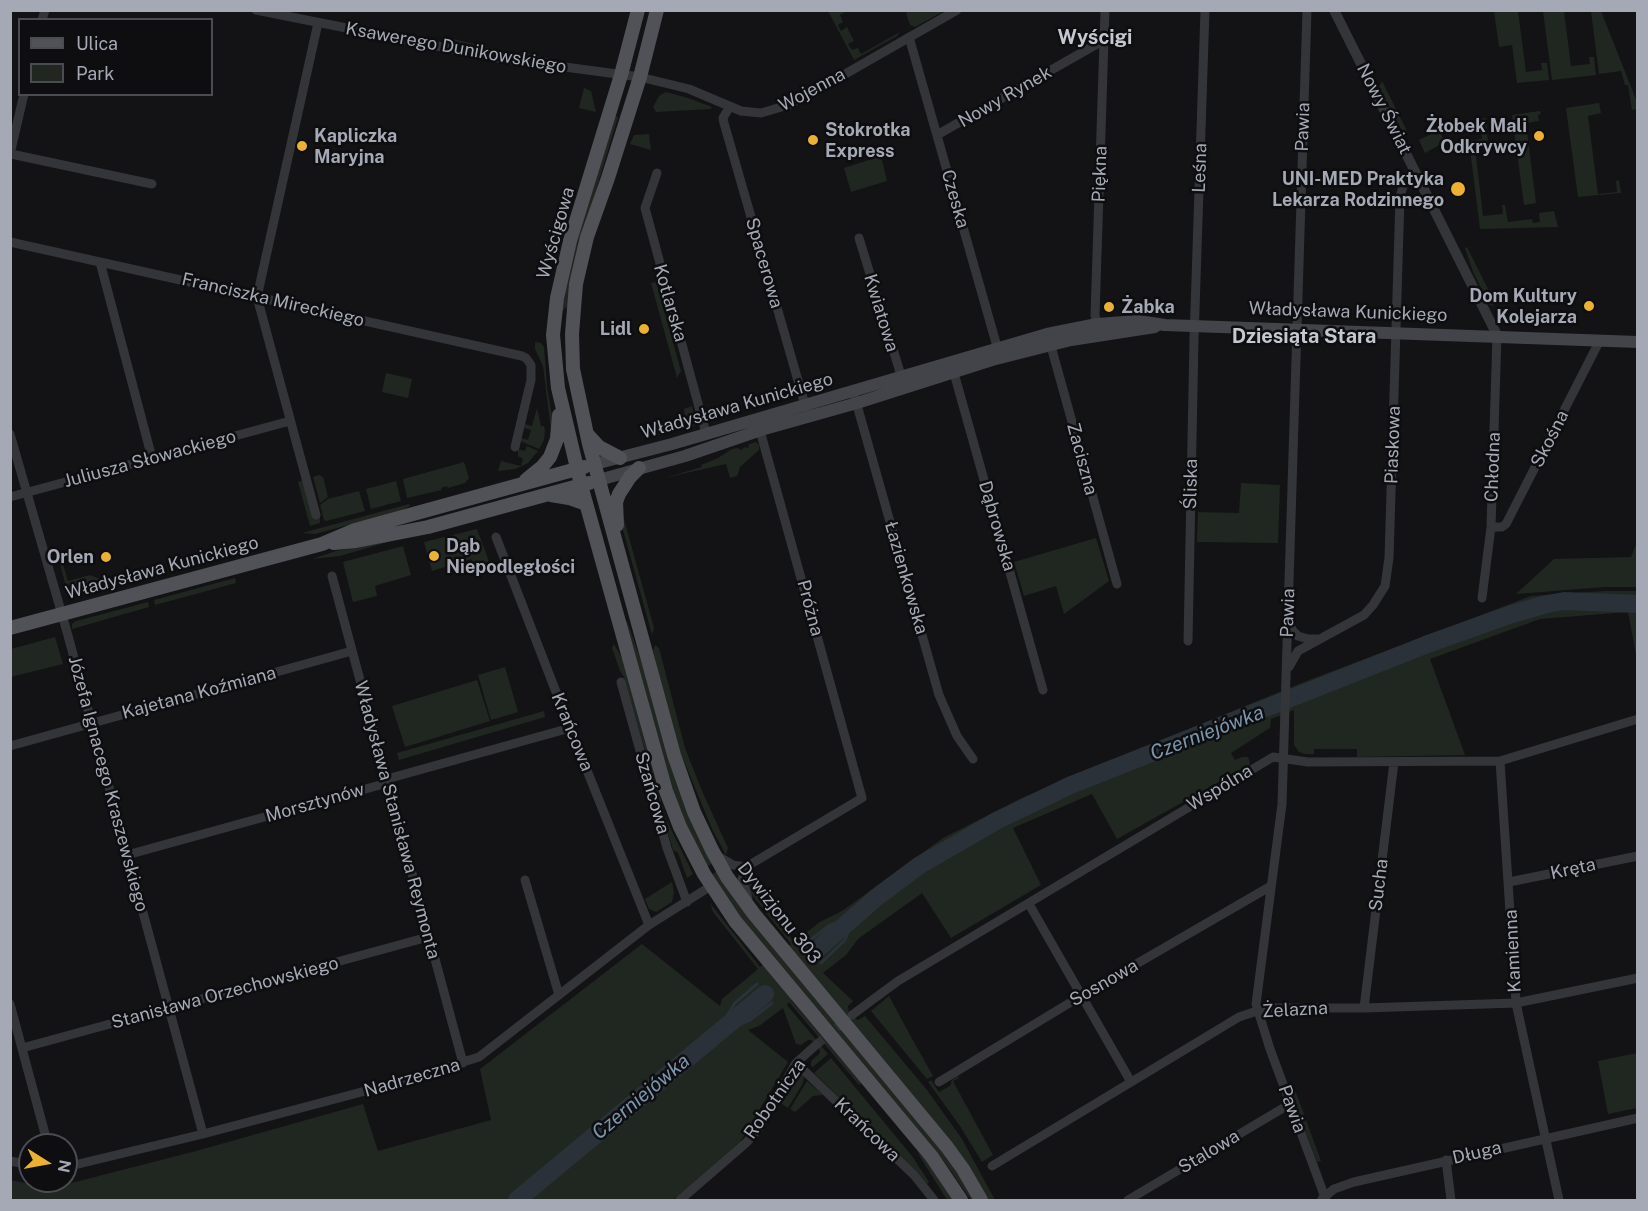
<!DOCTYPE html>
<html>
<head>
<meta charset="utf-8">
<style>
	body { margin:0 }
	#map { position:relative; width:1648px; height:1211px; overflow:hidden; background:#131315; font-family:"Public Sans",sans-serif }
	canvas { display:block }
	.frame { position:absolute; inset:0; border:12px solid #a5a9b5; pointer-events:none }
	.legend { position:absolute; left:18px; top:18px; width:195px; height:78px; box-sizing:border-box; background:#0e0e10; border:2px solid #4a4c52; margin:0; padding:8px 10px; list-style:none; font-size:18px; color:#a5a9b5 }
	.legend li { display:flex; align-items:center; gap:12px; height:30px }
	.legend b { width:30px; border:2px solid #4a4c52 }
	.north { position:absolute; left:18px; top:1133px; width:60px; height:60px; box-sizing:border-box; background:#0e0e10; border:2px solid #4a4c52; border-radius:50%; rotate:101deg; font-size:16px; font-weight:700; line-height:24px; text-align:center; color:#a5a9b5 }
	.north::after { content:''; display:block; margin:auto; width:21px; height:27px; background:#ecb133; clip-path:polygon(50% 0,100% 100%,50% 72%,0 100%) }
</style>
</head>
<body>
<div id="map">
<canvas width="1648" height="1211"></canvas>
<div class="frame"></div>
<ul class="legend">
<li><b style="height:8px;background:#505258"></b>Ulica</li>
<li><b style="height:16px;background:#1f2720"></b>Park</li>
</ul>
<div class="north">N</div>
</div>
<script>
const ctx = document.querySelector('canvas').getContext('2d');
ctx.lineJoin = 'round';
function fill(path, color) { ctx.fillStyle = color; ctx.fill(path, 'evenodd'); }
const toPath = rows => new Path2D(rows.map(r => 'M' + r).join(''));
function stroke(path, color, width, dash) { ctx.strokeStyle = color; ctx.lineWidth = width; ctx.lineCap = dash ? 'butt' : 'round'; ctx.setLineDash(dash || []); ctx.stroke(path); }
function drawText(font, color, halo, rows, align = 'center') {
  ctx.font = font + ' "Public Sans",sans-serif'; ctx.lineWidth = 5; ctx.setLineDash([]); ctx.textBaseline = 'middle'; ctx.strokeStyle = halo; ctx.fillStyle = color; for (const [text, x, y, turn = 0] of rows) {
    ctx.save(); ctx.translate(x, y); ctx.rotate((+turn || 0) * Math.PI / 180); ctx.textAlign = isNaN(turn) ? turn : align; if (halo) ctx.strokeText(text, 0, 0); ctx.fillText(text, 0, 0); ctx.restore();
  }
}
const green = toPath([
	[828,11,847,11,840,15,843,22,838,25,841,31,847,27,854,41,848,44,852,50,858,48,861,54,900,32,897,36,854,60],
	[909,11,909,10,944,11,915,27,910,25,906,13],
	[1494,11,1518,11,1526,72,1542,70,1541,63,1547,63,1549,80,1517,83,1512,45,1499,47],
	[1543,11,1564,11,1571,66,1590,64,1589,57,1594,57,1596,75,1552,80],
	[1591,11,1601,11,1637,102,1637,112,1637,109,1632,110,1628,85,1625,85,1621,71,1599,74],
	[453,39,513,53,525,53,555,60,511,56,456,45],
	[1382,81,1407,131,1406,132,1400,128,1379,87],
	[584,88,591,91,596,112,579,108],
	[666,92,688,98,712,107,711,109,656,112,653,107,659,96],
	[1599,103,1601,113,1588,116,1598,194,1617,192,1616,181,1619,180,1621,193,1578,197,1566,108],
	[1540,111,1541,114,1538,115,1539,121,1526,123,1536,203,1524,205,1512,115],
	[615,116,618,117,579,247,568,306,561,312,569,268],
	[1486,118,1488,146,1475,148,1483,216,1503,214,1502,205,1505,205,1508,222,1532,219,1533,223,1540,222,1539,213,1554,211,1558,227,1480,229,1469,141,1482,139,1479,119],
	[1439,130,1445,142,1425,153,1419,140],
	[649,134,651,150,630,144,634,135],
	[881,156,887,181,851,192,844,168],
	[1467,247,1495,303,1493,306,1489,304,1473,272,1465,248],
	[656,282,681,371,677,378,651,283],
	[535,342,541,343,544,347,547,387,554,427,550,439,551,430,543,366,535,349],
	[386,373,412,379,408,398,382,392],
	[692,406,697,425,657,435,654,425,685,417,684,409],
	[537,408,541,426,544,426,545,431,544,440,539,449,520,441,521,438,528,440,531,430,524,428,525,424,532,426],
	[756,442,759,445,759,450,740,467,737,476,730,478,726,464,664,478,702,467,701,465,718,458,732,449,737,448,742,450,744,447,748,448,749,444],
	[527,446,538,451,528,463,524,465,515,469,498,471,501,461,521,466,523,459,518,456,518,449,525,451],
	[464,462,469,478,465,483,448,488,447,486,441,488,442,490,407,498,403,479],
	[319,475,323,477,328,497,320,503,313,477],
	[303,480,313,518,320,517,320,523,310,526,298,482],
	[396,481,401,501,371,509,366,489],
	[1241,483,1280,485,1278,543,1197,542,1198,512,1239,513],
	[359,491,365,511,326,521,324,520,320,505,328,499],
	[409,504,410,506,400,511,315,534,302,533],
	[622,512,654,628,652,635,620,519],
	[477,529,490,564,474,569,471,559,432,571,424,542],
	[1096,538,1109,581,1064,614,1056,586,1024,596,1014,562],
	[395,540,340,556,312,559,336,551],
	[1637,542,1637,587,1605,587,1516,594,1554,559,1631,557],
	[403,546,411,575,375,586,377,596,353,602,343,562],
	[61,555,64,558,62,561,68,581,90,575,107,582,68,594,58,556],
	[235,578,236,583,155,605,154,600],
	[1605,591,1637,591,1637,660,1628,612,1540,619,1430,659,1465,755,1357,757,1357,749,1314,749,1314,754,1305,754,1299,752,1294,745,1294,710,1271,719,1270,728,1231,753,1235,760,1242,757,1248,757,1250,762,1249,765,1117,839,1092,794,1013,828,1041,885,951,938,922,893,858,939,846,955,823,973,853,1001,848,1006,849,1014,858,1020,865,1016,927,1090,962,1139,995,1200,988,1200,979,1184,947,1156,975,1200,971,1200,943,1160,800,992,791,1000,861,1083,859,1085,789,1002,787,1005,828,1054,813,1067,811,1066,811,1061,820,1053,819,1048,816,1043,811,1040,808,1040,801,1045,796,1044,783,1008,759,1026,748,1030,788,1062,740,1142,673,1200,11,1200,10,1180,52,1188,196,1151,363,1104,378,1151,491,1120,480,1069,642,944,720,1006,722,999,758,969,713,912,710,903,760,967,773,958,741,918,711,875,717,871,779,953,791,944,749,891,749,879,754,890,794,942,820,922,842,911,943,838,1024,797,1080,773,1309,680,1531,596],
	[148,602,149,607,72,629,72,624,76,621],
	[627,621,713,863,706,867,672,794,624,622],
	[55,637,63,664,11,677,11,649],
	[614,644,623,660,666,819,693,874,687,878,678,853,673,850,624,677,620,671,612,648],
	[655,645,659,648,685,748,702,791,728,848,726,855,712,829,679,749,659,680,653,650],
	[505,667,518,712,491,720,478,675],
	[477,680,490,721,405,747,392,706],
	[544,711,545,717,399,760,397,753],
	[672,882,674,892,672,902,656,912,649,909,645,899],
	[889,996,910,1035,933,1076,927,1079,871,1011],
	[1637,1053,1637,1108,1608,1114,1598,1061],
	[831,1058,912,1156,929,1182,927,1184,917,1172,814,1073],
	[797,1074,804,1075,803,1083,788,1108,779,1102,794,1076],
	[958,1076,959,1078,953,1081,954,1083,993,1155,982,1162,960,1126,928,1082,931,1080,939,1092,950,1086,952,1080],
	[807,1081,823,1095,813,1096,795,1112,790,1109],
	[1293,1085,1301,1106,1321,1161,1317,1162,1306,1132,1290,1088],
	[917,1152,926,1160,953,1200,947,1200]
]);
const stream = toPath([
	[805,944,830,925,853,917],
	[821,963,845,940,853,917],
	[715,1035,750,1020,772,1003],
	[714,1036,735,1003,757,984]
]);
const river = toPath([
	[813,953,877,897,920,865,998,820,1071,785,1428,644,1512,614,1547,604,1564,601,1638,604],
	[517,1200,765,994]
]);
const minorTunnel = toPath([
	[816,1045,848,1019]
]);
const minor = toPath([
	[256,10,497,58,640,77,689,89,741,111,761,113,788,105,812,93,957,10],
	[1307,10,1282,804,1256,1004,1270,1049,1326,1200],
	[42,20,45,10],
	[909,37,996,343,997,349,996,352],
	[730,106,723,118,724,123,803,398,807,408],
	[937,135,1104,40],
	[10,154,24,94],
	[11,154,152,184],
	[657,173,645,208,706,433],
	[859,238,903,382],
	[10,242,522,356,526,358,531,365,531,380,515,447],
	[100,262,152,458],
	[1101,327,1097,324,1095,315,1105,10],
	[1049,339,1117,584],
	[952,366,1043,690],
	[855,398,939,695,957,736,973,759],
	[10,434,67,632,203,1134],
	[10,497,290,421],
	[316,515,257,297,318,23],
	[1491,527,1502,527,1506,524,1600,340],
	[496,537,570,728,649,925],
	[332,576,463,1063],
	[1482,598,1491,527,1497,335],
	[1288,622,1293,631,1298,636,1308,639,1317,639],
	[1188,641,1194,339,1205,10],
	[1289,667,1298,651,1364,615,1373,605,1385,586,1389,558,1400,197,1405,179,1415,171],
	[621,682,667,848,687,902],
	[10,746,352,651],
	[1500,761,1516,1003,1559,1200],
	[127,855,380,785,387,779,570,728],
	[718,856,733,865,746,867,742,879,748,898],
	[746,867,862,798,759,427],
	[525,880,559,995],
	[1509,882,1638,856],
	[1029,904,1131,1082],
	[10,1004,48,1145],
	[1364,1008,1394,762],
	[852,1015,898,981,1273,757,1308,762,1500,761,1638,719],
	[22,1048,428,937],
	[796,1063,914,1175,934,1200],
	[939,1082,1081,996,1271,886],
	[1446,1160,1451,1200],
	[10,1161,30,1165],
	[992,1166,1239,1017,1257,1011,1271,1008,1364,1008,1516,1003,1638,978],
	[66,1167,203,1134,403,1081,479,1057,649,925,711,886],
	[1322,1199,1334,1189,1354,1182,1638,1118],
	[680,1200,747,1142,759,1128,796,1063,816,1045],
	[1128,1200,1290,1104]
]);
const tertiary = toPath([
	[1334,10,1497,335]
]);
const secondary = toPath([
	[595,464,672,444,1047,334,1097,324,1138,321,1165,325,1638,342],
	[599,480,685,456,761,430,857,403,992,360,1071,340,1155,327]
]);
const primary = toPath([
	[638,10,621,75,570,241,557,298,553,335,558,388,581,485,666,791,680,827,704,874,735,921,932,1157,961,1200],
	[657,10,640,77,608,178,587,237,576,284,572,334,573,369,589,444,674,755,694,812,712,850,727,877,754,914,947,1147,963,1169,981,1200],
	[588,435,599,447,620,458],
	[526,480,542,467,550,457,557,439,559,415],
	[551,495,569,498,586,504],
	[617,525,616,502,619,494,630,477,639,468],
	[334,543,356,541,428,527,589,483],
	[10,628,322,544,355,530,584,467]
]);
const markers = [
	[1539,136,6,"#ecb133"],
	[813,140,6,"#ecb133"],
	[302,146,6,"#ecb133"],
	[1458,189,8,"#ecb133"],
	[1589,306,6,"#ecb133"],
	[1109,307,6,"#ecb133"],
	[644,329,6,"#ecb133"],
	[434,556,6,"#ecb133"],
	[106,557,6,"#ecb133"]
];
const streetNames = [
	["Ksawerego Dunikowskiego",456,48,10],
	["Wojenna",812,90,-28],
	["Nowy Rynek",1005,97,-30],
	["Nowy Świat",1384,109,63],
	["Pawia",1303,127,-88],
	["Leśna",1200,168,-88],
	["Piękna",1100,174,-88],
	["Czeska",955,199,74],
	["Wyścigowa",556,233,-74],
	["Spacerowa",764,263,74],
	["Franciszka Mireckiego",273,300,13],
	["Kotlarska",670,303,74],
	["Władysława Kunickiego",1348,312,2],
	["Kwiatowa",881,313,73],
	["Władysława Kunickiego",737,406,-16],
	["Skośna",1550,439,-63],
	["Piaskowa",1393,445,-88],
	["Juliusza Słowackiego",150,459,-15],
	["Zaciszna",1082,459,75],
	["Chłodna",1493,467,-88],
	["Śliska",1191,484,-89],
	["Dąbrowska",997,526,74],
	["Władysława Kunickiego",162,568,-15],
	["Łazienkowska",906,578,74],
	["Próżna",810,608,75],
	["Pawia",1288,613,-88],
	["Kajetana Koźmiana",199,693,-15],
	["Krańcowa",572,732,68],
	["Józefa Ignacego Kraszewskiego",108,784,75],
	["Wspólna",1220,788,-31],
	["Szańcowa",652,793,74],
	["Morsztynów",315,803,-16],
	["Władysława Stanisława Reymonta",397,820,75],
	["Kręta",1573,869,-12],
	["Sucha",1379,885,-83],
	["Dywizjonu 303",779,913,52],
	["Kamienna",1513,951,-93],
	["Sosnowa",1104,983,-30],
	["Stanisława Orzechowskiego",225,993,-15],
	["Żelazna",1295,1010,-3],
	["Nadrzeczna",412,1078,-16],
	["Robotnicza",775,1099,-55],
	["Pawia",1292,1109,70],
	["Krańcowa",867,1130,44],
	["Stalowa",1209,1152,-31],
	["Długa",1477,1153,-13]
];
const poiNames = [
	["Żłobek Mali",1527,126],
	["Odkrywcy",1527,147],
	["Stokrotka",825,130,"left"],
	["Express",825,151,"left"],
	["Kapliczka",314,136,"left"],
	["Maryjna",314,157,"left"],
	["UNI-MED Praktyka",1444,179],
	["Lekarza Rodzinnego",1444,200],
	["Dom Kultury",1577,296],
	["Kolejarza",1577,317],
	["Żabka",1121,307,"left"],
	["Lidl",632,329],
	["Dąb",446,546,"left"],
	["Niepodległości",446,567,"left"],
	["Orlen",94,557]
];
const neighbourhoodNames = [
	["Wyścigi",1095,38],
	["Dziesiąta Stara",1304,337]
];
const waterNames = [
	["Czerniejówka",1207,733,-21],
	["Czerniejówka",641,1097,-40]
];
fill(green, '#1f2720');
stroke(stream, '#2a3138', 3);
stroke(river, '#2a3138', 18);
stroke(minorTunnel, '#303135', 9, [9, 4.5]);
stroke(minor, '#343539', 9);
stroke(tertiary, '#343539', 10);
stroke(secondary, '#424449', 12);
stroke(primary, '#505258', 14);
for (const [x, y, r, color] of markers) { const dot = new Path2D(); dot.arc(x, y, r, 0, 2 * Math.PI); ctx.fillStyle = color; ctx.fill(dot); stroke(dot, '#0e0e10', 2); }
drawText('18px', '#a5a9b5', '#0e0e10', streetNames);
drawText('bold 18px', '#a5a9b5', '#0e0e10', poiNames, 'right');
drawText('bold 20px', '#c6c8d1', '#0e0e10', neighbourhoodNames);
drawText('italic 20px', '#7c96af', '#0e0e10', waterNames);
</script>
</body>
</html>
